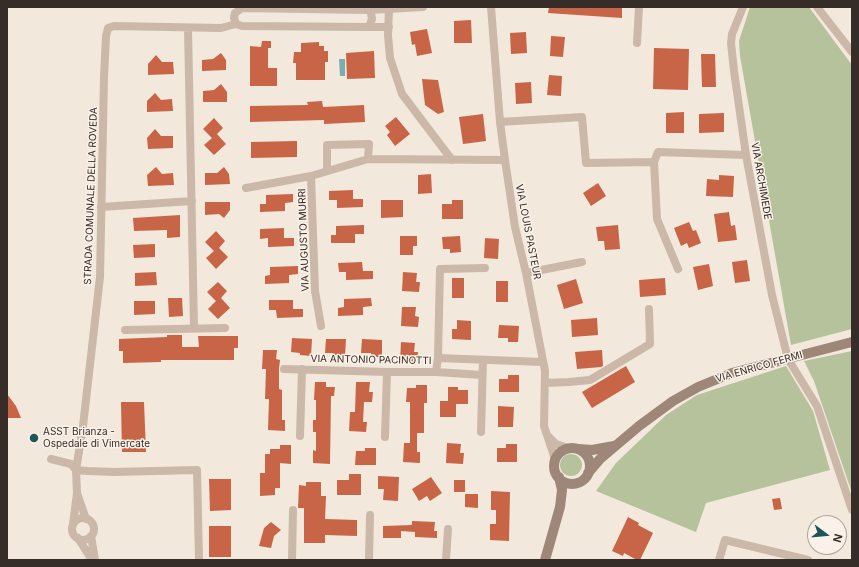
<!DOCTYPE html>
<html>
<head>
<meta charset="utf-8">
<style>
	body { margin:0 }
	#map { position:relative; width:859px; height:567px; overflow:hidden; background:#f2e8dc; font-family:Inter,sans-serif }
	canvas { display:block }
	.frame { position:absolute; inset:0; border:8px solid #372d28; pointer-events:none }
	.north { position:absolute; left:807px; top:515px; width:40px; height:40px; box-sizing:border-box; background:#faf2e9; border:1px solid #aca39c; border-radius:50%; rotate:106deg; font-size:11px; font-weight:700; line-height:16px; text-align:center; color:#372d28 }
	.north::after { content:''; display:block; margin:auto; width:14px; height:18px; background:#1d5559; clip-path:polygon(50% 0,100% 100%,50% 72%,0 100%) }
</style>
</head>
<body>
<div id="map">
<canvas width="859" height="567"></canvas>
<div class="frame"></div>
<div class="north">N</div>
</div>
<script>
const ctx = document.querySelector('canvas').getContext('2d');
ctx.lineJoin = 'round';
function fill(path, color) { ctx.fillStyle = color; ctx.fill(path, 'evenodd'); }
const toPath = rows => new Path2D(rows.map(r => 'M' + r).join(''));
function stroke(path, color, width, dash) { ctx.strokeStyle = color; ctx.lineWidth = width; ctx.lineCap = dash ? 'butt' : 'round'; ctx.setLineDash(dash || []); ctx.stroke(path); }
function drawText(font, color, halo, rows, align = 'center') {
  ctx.font = font + ' Inter,sans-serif'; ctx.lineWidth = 3; ctx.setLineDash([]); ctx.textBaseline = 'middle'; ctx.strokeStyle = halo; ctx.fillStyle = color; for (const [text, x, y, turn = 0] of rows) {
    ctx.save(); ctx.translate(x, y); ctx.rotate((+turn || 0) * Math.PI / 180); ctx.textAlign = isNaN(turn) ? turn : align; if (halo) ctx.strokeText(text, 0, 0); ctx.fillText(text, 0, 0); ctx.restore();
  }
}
const green = toPath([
	[750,7,809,7,852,65,852,329,791,345,740,56,739,41],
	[852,351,852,493,814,381,804,361],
	[786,366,813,411,830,470,706,503,696,532,596,491,616,463,666,415,697,395],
	'560 465a11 11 0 1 1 22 0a11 11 0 1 1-22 0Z'
]);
const water = toPath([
	[339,59,345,59,345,76,340,76]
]);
const building = toPath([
	[549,7,622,7,622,18,548,13],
	[471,20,472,43,454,43,454,21],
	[427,29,432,53,417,56,415,44,412,45,410,32],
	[526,32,527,53,511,54,510,33],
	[551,36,565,37,563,57,550,56],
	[262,41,271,41,271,48,268,48,268,68,277,68,277,86,250,86,250,46,261,47],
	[319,42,319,46,324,46,324,51,328,51,328,62,325,62,325,80,296,80,296,63,293,63,294,52,301,52,301,43],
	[654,48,689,49,688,90,653,89],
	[374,51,375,78,347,79,346,53],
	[221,53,226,60,226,70,202,71,202,60,213,59],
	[701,54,715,54,716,87,702,87],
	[156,55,162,62,173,62,174,74,148,75,148,64],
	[549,75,562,76,561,96,547,95],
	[422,79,438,80,444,112,438,114,425,105],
	[531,82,532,103,516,104,515,83],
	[221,84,227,92,227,102,203,102,203,91,214,90],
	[155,93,161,100,172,99,173,111,147,112,147,101],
	[322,101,323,107,364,105,365,122,324,124,324,120,250,122,250,106,308,105,307,102],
	[684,112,684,133,666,133,666,113],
	[724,113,724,132,699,133,699,114],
	[483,114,486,141,463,144,459,117],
	[396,117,410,134,395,146,387,135,390,132,385,126],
	[214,118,223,128,217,134,226,144,214,155,204,145,212,138,203,129],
	[155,129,161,136,173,136,173,148,148,149,147,138],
	[297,141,297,157,251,158,251,142],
	[156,167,162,174,173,173,174,185,148,186,147,175],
	[224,167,229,174,230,184,205,185,205,173,217,173],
	[431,174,432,193,418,194,418,175],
	[719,175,734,176,733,197,706,196,707,179,719,180],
	[598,183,606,196,591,206,583,193],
	[353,190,353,199,363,199,363,207,337,208,337,200,329,200,329,191],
	[293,194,293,202,285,203,285,211,260,212,260,204,266,204,266,195],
	[381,200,403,200,403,217,381,218],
	[452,200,463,200,463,219,442,219,442,204,452,204],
	[205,202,230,202,230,210,224,218,219,214,205,215],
	[729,212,731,226,735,225,737,240,718,242,714,214],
	[180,215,180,237,167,238,167,230,134,231,133,218],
	[689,222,693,231,696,230,701,243,689,248,687,243,681,246,674,228],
	[364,225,364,234,355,234,355,243,331,243,331,235,336,235,336,226],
	[618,225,620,249,605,250,604,241,598,241,596,227],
	[284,228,284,238,294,238,294,246,268,247,268,238,260,239,260,229],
	[216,231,225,241,219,248,228,257,216,269,206,258,214,251,205,242],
	[400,236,417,236,417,246,413,246,413,255,400,255],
	[460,236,461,252,450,253,450,249,443,249,442,237],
	[485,238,499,239,498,259,484,258],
	[155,244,155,257,134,258,133,245],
	[747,260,750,281,735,283,732,262],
	[362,262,363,271,373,271,373,279,346,280,346,272,339,272,338,263],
	[709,264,713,286,698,290,693,267],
	[298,266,298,274,289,275,289,283,265,284,265,276,270,275,270,267],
	[156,272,157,285,135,286,135,273],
	[403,272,417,273,416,282,420,282,419,292,402,291],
	[452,278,464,278,464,298,452,298],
	[665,278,666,295,640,297,639,280],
	[576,279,583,303,564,309,557,285],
	[496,281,508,281,508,302,496,302],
	[218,282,227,291,221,298,230,308,218,319,208,309,216,301,207,292],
	[168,298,182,298,183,316,169,317],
	[371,298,372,306,363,307,363,315,338,316,338,308,344,307,344,299],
	[269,300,293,300,293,309,303,309,303,317,277,318,276,310,269,310],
	[134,301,155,301,155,314,134,315],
	[402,307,416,307,415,316,419,317,418,327,401,326],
	[597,318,598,335,572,337,571,320],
	[457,320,471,321,471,340,452,339,452,329,457,329],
	[499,325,519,326,518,342,508,342,508,338,498,338],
	[167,335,182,335,182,347,199,347,198,336,238,336,238,348,234,348,234,360,161,360,161,362,123,363,123,351,119,351,119,339,167,337],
	[292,338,312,339,311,356,300,355,300,353,291,352],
	[326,339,346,339,345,356,333,355,333,353,325,353],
	[362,339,382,340,382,357,371,357,371,353,361,353],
	[401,342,415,343,414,352,418,352,417,362,400,362],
	[263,350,277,350,276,359,280,360,279,368,279,389,282,390,282,420,285,420,285,431,268,430,269,399,265,399,266,369,262,369],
	[602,350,603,366,601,367,577,369,575,352],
	[626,366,635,382,592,408,582,392],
	[508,375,519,375,519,392,499,392,499,379,508,379],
	[315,382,326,382,326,387,335,387,334,396,331,396,330,464,313,463,313,450,316,451,316,432,313,432,313,420,316,420,316,400,314,400],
	[356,382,370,382,369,392,373,392,372,402,364,402,363,422,367,422,366,432,349,431,350,412,355,412],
	[416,385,427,385,427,403,424,403,424,433,417,433,417,452,420,452,420,463,403,462,404,443,410,443,410,402,406,402,407,388,416,388],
	[448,387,458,387,458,390,468,390,468,404,456,404,456,417,440,417,440,401,448,401],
	[7,394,16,406,21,418,7,418],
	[121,402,144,402,146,452,122,452],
	[498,406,514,407,513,427,498,427],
	[447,443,461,444,460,453,464,453,463,464,446,463],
	[506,444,517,444,517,462,497,462,497,448,506,448],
	[280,445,291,445,291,464,280,463,280,488,275,488,275,495,260,496,260,473,265,473,265,454,270,454,270,449,280,449],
	[365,448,376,448,376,465,355,465,356,451,365,451],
	[349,474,361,474,361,495,337,495,337,480,349,480],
	[378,476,399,477,398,501,383,500,384,489,378,489],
	[431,477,442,493,430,501,427,496,419,501,412,489],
	[209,479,231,479,231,510,210,511],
	[454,480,465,480,465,492,454,492],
	[306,482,321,482,321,496,326,496,325,519,357,520,357,536,325,535,325,543,304,543,304,508,298,508,299,485,306,486],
	[491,491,510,492,509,541,490,540,490,524,496,524,496,510,491,510],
	[465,494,478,494,478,508,465,507],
	[780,498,782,509,774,510,772,499],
	[628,517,639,523,638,525,653,533,640,560,637,560,624,553,623,556,612,551],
	[412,521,435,522,434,531,437,531,437,538,415,537,415,532,401,531,401,538,383,538,383,526,412,525],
	[271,522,281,530,274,536,271,548,259,546,264,528],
	[209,526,231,526,231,557,209,557]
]);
const street = toPath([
	[491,7,500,122,505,160,515,227,526,273,545,371,544,426,554,456,554,464],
	[743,7,732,34,731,43,734,71,746,155,772,295,788,359,817,406,852,510],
	[817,7,852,52],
	[242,8,369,10,371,13,372,19,369,27,242,26,236,24,234,18,235,13,242,8],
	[389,9,388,35,390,58,402,94,452,160],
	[369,10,423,7],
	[369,27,389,27],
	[188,28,194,328],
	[637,43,639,7],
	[500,122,582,117,586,163,654,162,658,152,746,155],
	[654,162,657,219,678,269],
	[327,171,327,145,369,144,368,159],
	[246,188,311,176],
	[101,207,192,201],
	[526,273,582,262],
	[321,326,315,291,311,176,368,159,505,160],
	[125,330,225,328],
	[438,358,440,269,485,268],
	[284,369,387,372,436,372,438,358,543,362],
	[436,372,482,375],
	[545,383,569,382,590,380,650,344,649,309],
	[481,432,483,360],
	[300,436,302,369],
	[385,437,387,372],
	[549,437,556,444,568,448],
	[51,459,71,464,76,470,88,471,114,472,197,470,199,560],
	[77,493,76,470,83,426,100,277,104,77,106,36,108,28,114,26,221,28,236,24],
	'72 529a11 11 0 1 1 22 0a11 11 0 1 1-22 0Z',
	[73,524,77,493,86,519],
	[91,536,95,560],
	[78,538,92,560],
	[292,560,293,510],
	[369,560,370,515],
	[446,560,448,529],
	[719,560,725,540,808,560]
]);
const secondary = toPath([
	'554 466a18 18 0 1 1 36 0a18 18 0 1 1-36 0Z',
	[579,449,592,450,614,446],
	[588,473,600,459,639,426,673,401,698,387,732,373,852,342],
	[545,560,560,507,562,490,559,477]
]);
const markers = [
	[34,438,5,"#1d5559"]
];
const streetNames = [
	["VIA ARCHIMEDE",761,181,80],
	["STRADA COMUNALE DELLA ROVEDA",91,196,-88],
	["VIA LOUIS PASTEUR",528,232,79],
	["VIA AUGUSTO MURRI",304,240,-92],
	["VIA ANTONIO PACINOTTI",371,360,1],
	["VIA ENRICO FERMI",759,367,-16]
];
const poiNames = [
	["ASST Brianza -",43,432],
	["Ospedale di Vimercate",43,444]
];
fill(green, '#b5c29c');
fill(water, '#7badb0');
fill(building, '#c76546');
stroke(street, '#cbb8a8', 8);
stroke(secondary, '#9e8779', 10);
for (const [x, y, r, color] of markers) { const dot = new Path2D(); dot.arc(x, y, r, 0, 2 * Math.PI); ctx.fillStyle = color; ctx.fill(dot); stroke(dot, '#faf2e9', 1.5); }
drawText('10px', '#372d28', '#faf2e9', streetNames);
drawText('10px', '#372d28', '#faf2e9', poiNames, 'left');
</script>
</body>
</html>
